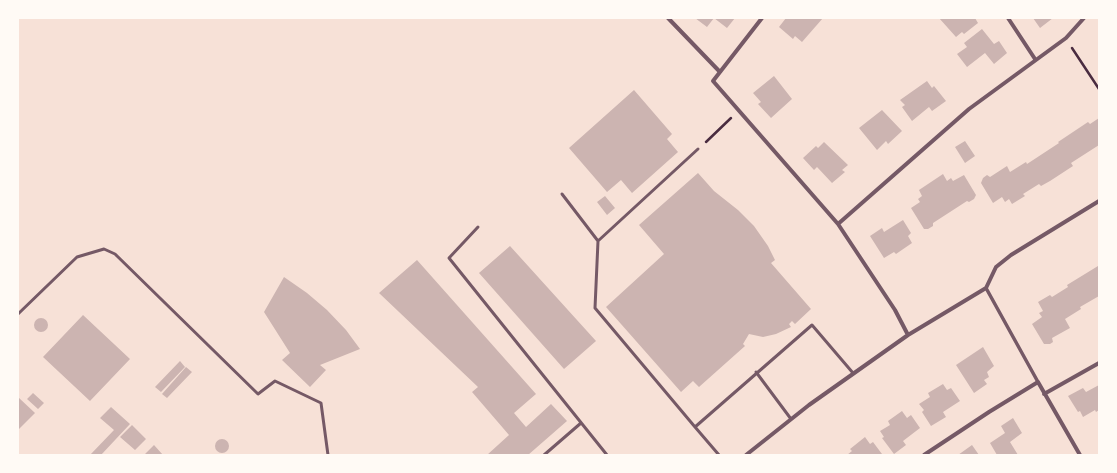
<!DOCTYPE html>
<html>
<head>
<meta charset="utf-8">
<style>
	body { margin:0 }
	#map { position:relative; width:1117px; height:473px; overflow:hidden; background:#f7e1d7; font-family:"Titillium Web",sans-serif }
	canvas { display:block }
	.frame { position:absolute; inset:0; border:19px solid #fffaf5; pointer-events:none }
</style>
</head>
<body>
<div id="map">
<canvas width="1117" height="473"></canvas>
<div class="frame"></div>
</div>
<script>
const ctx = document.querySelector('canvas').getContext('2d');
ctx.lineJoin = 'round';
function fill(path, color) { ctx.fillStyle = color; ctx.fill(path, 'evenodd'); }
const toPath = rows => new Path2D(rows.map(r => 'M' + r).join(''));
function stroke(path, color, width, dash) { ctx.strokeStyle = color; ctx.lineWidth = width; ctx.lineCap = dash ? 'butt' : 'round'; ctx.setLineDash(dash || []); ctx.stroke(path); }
const building = toPath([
	[695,18,735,18,727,28,714,18,707,27],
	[786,18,823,18,802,42,795,36,793,39,779,27],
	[939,18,975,18,978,23,964,34,962,32,956,37],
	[1033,18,1053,18,1040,28],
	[982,29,994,44,999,41,1007,53,994,64,985,53,967,67,957,54,967,47,964,43],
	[774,76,792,99,771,118,758,104,761,102,753,93],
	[927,81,932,88,934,86,946,101,932,111,929,107,912,121,902,107,905,105,900,100],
	[634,90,672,134,667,139,678,152,632,193,621,180,607,192,569,148],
	[882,110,902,131,888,144,886,141,877,150,859,128],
	[1099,118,1099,145,1071,163,1073,166,1050,181,1041,186,1039,184,1023,194,1025,196,1012,204,1009,199,1005,202,1002,197,993,203,981,183,983,178,987,175,990,177,1007,166,1010,172,1026,162,1027,164,1059,143,1058,142,1088,122,1090,124],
	[965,141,975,156,965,163,955,147],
	[824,142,848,165,842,170,845,172,832,183,817,167,814,170,803,158,816,146,818,148],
	[698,173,714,191,738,210,754,226,768,246,775,260,771,263,811,309,795,324,792,321,789,324,791,327,776,334,763,337,749,334,743,344,745,346,699,387,693,381,681,392,606,307,664,254,639,225],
	[943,174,947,181,951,178,953,181,964,175,976,195,974,199,969,202,967,201,933,223,933,226,928,229,924,229,911,208,920,202,918,199,922,196,919,190],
	[605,196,615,208,607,215,597,202],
	[903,220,911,233,908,236,912,243,896,254,894,252,884,258,870,236,882,228,884,232],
	[510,246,596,341,564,369,479,273],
	[417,260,536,394,514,413,526,427,551,404,567,421,528,455,487,455,509,435,472,392,478,387,379,293],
	[1098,266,1099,296,1080,307,1081,309,1065,319,1070,328,1052,338,1053,342,1050,344,1044,344,1032,324,1042,317,1039,313,1043,311,1038,302,1050,295,1052,297,1068,287,1067,285],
	[284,277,307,293,327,310,346,330,360,349,320,365,326,370,310,387,282,360,290,353,264,312],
	[83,315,130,359,90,401,43,357],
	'34 325a7 7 0 1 1 14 0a7 7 0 1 1-14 0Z',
	[983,347,994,366,987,372,989,377,984,380,987,384,974,393,956,365],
	[180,361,185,367,161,392,155,387],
	[186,367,192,372,167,398,162,394],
	[943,384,947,390,951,388,960,401,943,412,946,417,931,426,922,412,924,410,919,404,930,397,928,393],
	[1099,385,1099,410,1096,412,1095,410,1083,417,1080,411,1078,412,1068,396,1083,388,1086,392],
	[33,393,44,403,38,409,27,399],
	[18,397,35,413,18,430],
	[111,407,130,424,101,455,90,455,114,430,100,418],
	[902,411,907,418,911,415,920,428,903,441,906,445,894,454,882,438,884,437,880,431,890,425,888,421],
	[1013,418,1022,433,1010,442,1018,455,997,455,990,443,1005,433,1001,426],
	[132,425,146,439,135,450,120,437],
	[865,437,870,444,873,442,882,454,847,455,852,451,850,449],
	'215 446a7 7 0 1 1 14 0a7 7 0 1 1-14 0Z',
	[154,445,163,455,144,455],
	[972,445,979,455,958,455]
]);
const path = toPath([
	[1072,48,1099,89],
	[706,142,731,118]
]);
const service = toPath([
	[562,194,598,241,595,308,695,427,812,325,853,373],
	[478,227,449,258,607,455],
	[598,241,698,149],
	[18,314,77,257,104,249,115,254,258,394,275,381,321,403,328,455],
	[756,372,791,419],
	[695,427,719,455],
	[544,455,581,423]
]);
const pedestrian = toPath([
	[986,288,1038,382]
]);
const minor = toPath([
	[668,18,720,72],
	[762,18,713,81,838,224,895,310,908,335],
	[1008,18,1035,59],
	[838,224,969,109,1066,38,1084,18],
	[1044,394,1099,363],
	[746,455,809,405,908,335,986,288,996,267,1011,255,1099,201],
	[924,455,989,412,1038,382,1080,455]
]);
fill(building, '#ccb4b1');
stroke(path, '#4a2c40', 2.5);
stroke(service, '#755966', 3);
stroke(pedestrian, '#755966', 3.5);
stroke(minor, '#755966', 4);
</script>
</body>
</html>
